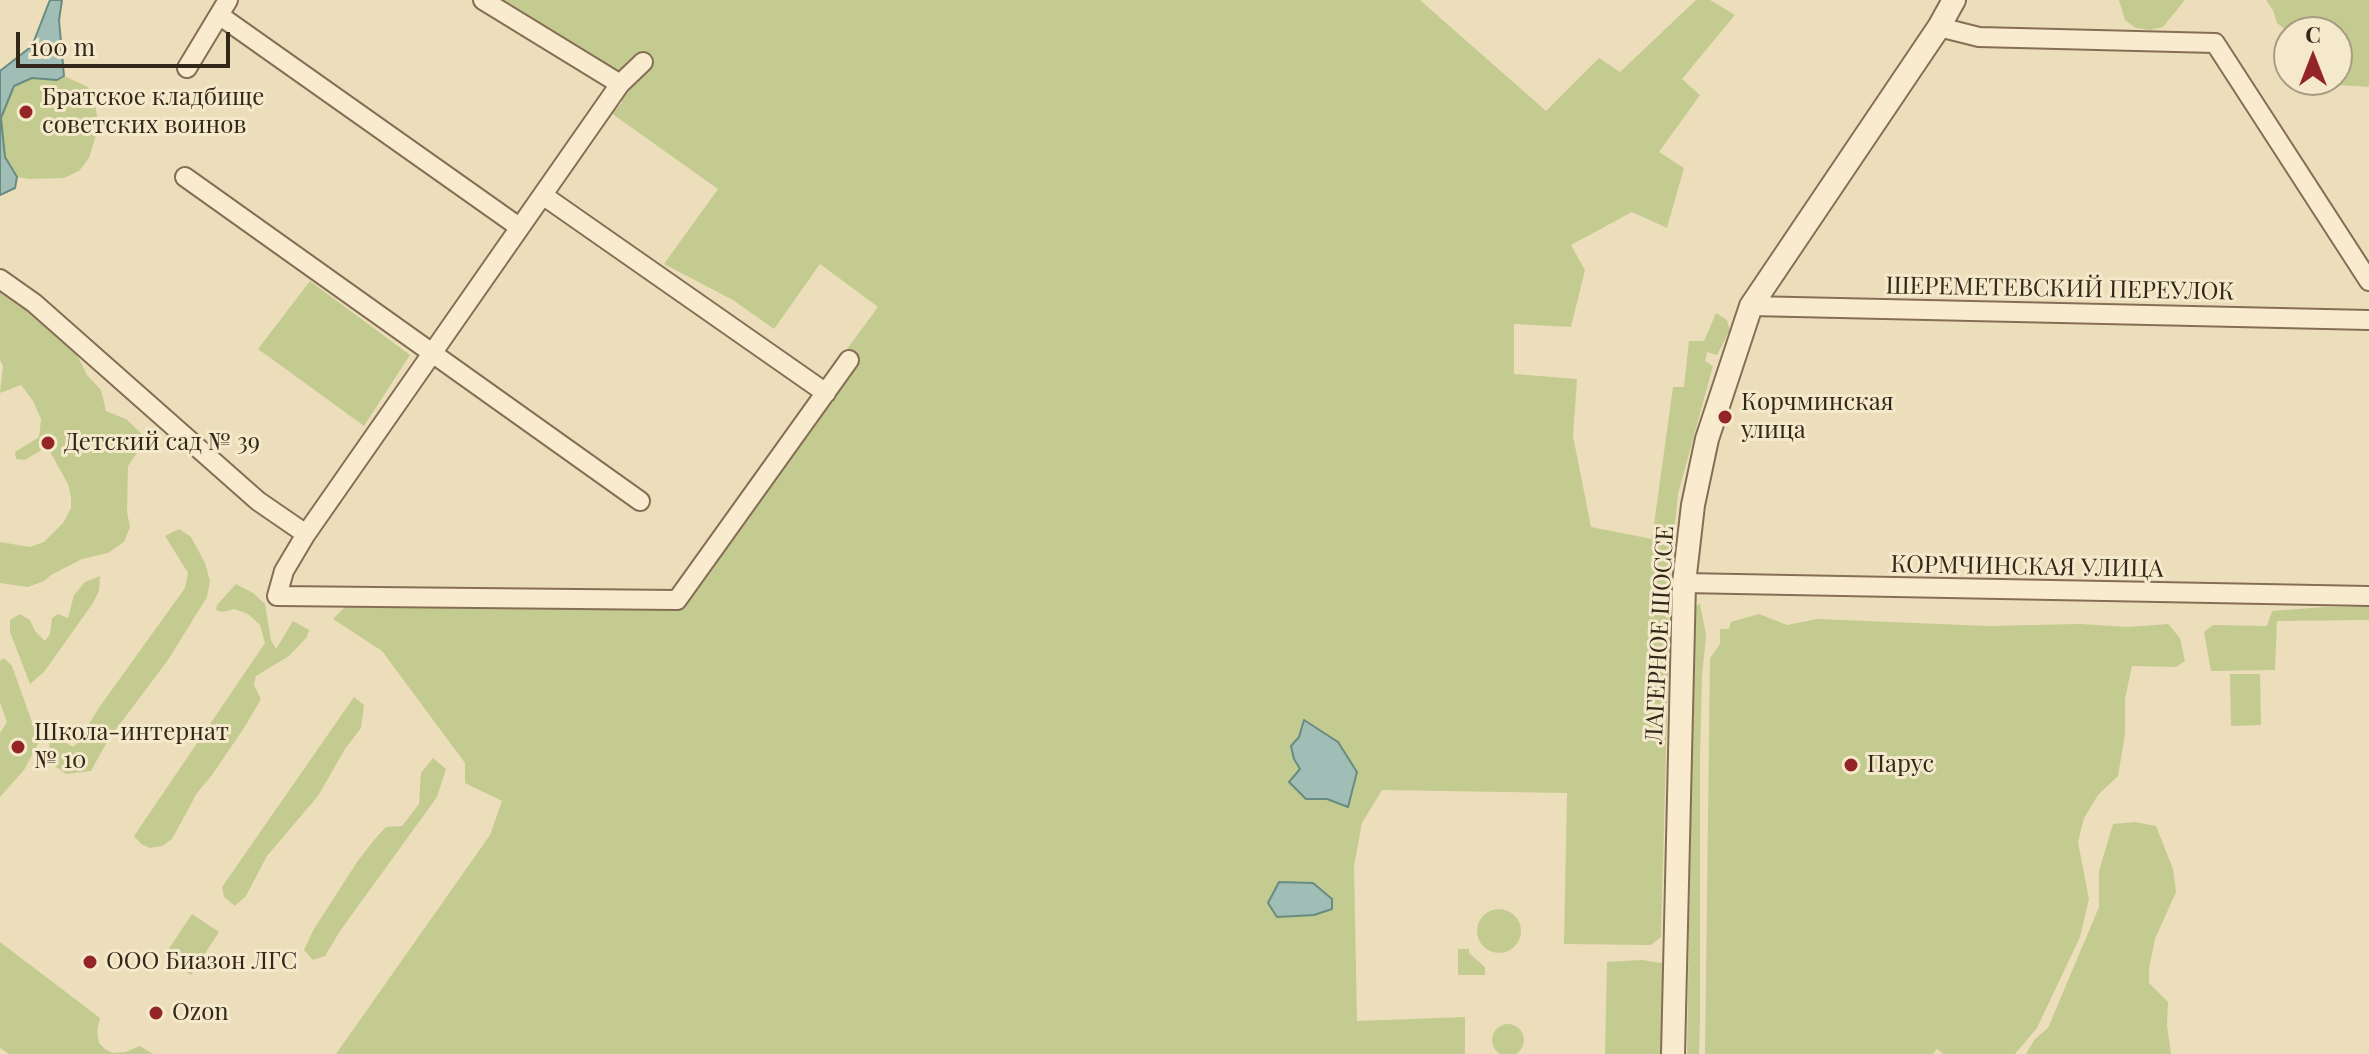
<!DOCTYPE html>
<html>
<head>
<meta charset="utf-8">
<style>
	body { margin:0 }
	#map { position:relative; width:2369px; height:1054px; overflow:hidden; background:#eddebb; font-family:"Playfair Display",serif }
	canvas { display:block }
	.north { position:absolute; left:2273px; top:16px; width:80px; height:80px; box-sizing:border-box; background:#f5e9cb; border:2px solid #a79b84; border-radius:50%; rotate:0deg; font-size:22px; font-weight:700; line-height:32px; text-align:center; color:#33271a }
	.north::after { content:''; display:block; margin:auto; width:28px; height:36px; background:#942526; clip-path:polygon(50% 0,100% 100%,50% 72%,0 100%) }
	.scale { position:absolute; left:16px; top:32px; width:214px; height:36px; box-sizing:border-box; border:4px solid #33271a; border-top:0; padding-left:10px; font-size:24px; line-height:28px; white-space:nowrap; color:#33271a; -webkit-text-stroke:6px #f5e9cb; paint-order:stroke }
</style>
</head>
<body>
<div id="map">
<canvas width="2369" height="1054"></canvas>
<div class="north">С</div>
<div class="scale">100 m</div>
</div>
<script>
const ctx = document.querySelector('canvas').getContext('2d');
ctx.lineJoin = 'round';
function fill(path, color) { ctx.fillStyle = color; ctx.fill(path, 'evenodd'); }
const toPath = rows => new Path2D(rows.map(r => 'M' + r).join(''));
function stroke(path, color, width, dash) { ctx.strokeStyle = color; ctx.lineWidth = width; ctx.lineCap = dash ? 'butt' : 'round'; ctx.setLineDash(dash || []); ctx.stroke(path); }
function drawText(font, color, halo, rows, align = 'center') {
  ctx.font = font + ' "Playfair Display",serif'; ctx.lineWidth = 6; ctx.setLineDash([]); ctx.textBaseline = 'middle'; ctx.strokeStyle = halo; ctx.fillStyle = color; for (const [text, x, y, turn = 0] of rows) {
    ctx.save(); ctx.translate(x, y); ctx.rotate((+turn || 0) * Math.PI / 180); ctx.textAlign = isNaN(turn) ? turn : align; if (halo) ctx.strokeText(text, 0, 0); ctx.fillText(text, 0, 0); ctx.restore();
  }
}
const green = toPath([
	[494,0,1420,0,1546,111,1599,58,1620,72,1696,0,1710,0,1735,15,1682,79,1700,95,1659,152,1684,168,1667,228,1632,212,1571,245,1585,270,1571,327,1514,324,1514,374,1577,379,1573,436,1591,527,1652,539,1673,387,1684,387,1689,341,1704,341,1716,313,1727,320,1730,330,1717,355,1707,352,1705,361,1713,366,1678,494,1671,565,1661,937,1651,945,1564,944,1567,793,1382,790,1362,823,1354,866,1357,1021,1465,1017,1465,1054,336,1054,490,835,502,801,465,783,465,763,382,651,333,619,348,604,372,602,680,609,856,361,847,349,878,307,820,264,774,329,733,300,664,264,718,189,611,113,622,103,610,79],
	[1304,720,1338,743,1357,772,1327,799,1306,798,1290,781,1300,769,1294,759,1291,746,1299,737],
	[2119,0,2185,0,2163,27,2150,30,2136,28,2125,20],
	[2266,0,2369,0,2369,87,2337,85,2324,80,2337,80,2337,32,2287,31,2277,23,2273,10],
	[64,76,88,87,95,105,99,126,89,158,79,171,64,178,29,179,17,177,5,157,1,118,14,86,32,78,57,80],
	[310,281,410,355,364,426,258,349],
	[0,292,18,303,39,311,71,343,87,375,101,390,106,411,126,419,141,433,141,447,128,466,127,512,130,527,124,542,108,553,82,559,51,575,44,581,28,587,0,583,0,542,30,547,44,542,63,523,71,508,71,497,68,484,49,450,43,449,25,460,16,459,15,452,39,437,41,419,33,401,21,385,0,393,3,366,0,360],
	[179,529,191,537,205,563,210,581,207,597,168,660,108,740,91,771,66,774,55,766,50,757,49,736,42,721,54,735,73,747,79,741,98,709,185,588,188,573,165,536],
	[100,576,99,591,93,603,44,672,30,684,10,632,10,620,20,614,30,620,35,631,45,641,50,634,52,618,58,614,68,618,74,595,85,582],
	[236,584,253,593,265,604,271,640,276,649,293,621,309,630,307,637,289,656,256,676,254,685,261,699,244,728,212,775,197,793,172,839,162,846,150,848,141,844,134,836,265,643,260,625,248,614,234,609,222,612,216,610,217,605],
	[1700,603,1706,635,1702,677,1700,754,1700,1018,1699,1054,1687,1054,1694,608],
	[2324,607,2369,607,2369,620,2277,621,2275,670,2211,671,2204,632,2213,625,2267,626,2272,611],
	[1759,614,1787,625,1817,619,1988,626,2080,624,2128,627,2168,624,2180,638,2185,661,2176,667,2132,666,2125,699,2125,734,2118,776,2098,795,2084,818,2078,842,2089,899,2080,937,2037,1028,2015,1054,1943,1054,1937,1049,1933,1054,1705,1054,1710,658,1720,644,1720,629,1729,629,1731,622],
	[4,658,12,666,39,742,24,770,0,797,0,733,7,722,0,703,0,661],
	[2230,674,2260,674,2261,725,2231,726],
	[354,697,364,705,361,728,345,749,318,796,267,856,246,896,235,906,224,897,222,887],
	[433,758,446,769,437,797,340,931,325,956,313,960,304,950,314,929,357,862,374,840,386,827,402,826,419,804,421,773],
	[2135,822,2156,826,2173,869,2176,892,2155,939,2149,969,2149,983,2168,1002,2167,1025,2171,1054,2026,1054,2035,1039,2048,1028,2099,907,2099,871,2113,824],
	'1477 931a22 22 0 1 1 44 0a22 22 0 1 1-44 0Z',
	[192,914,219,932,191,975,164,956],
	[0,942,100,1018,97,1031,99,1043,105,1049,113,1053,125,1052,140,1046,153,1054,9,1054,0,1048],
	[1458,949,1469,949,1469,953,1485,967,1485,975,1458,975],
	[1642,960,1662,963,1666,975,1664,1054,1605,1054,1607,962],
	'1492 1040a16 16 0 1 1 32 0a16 16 0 1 1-32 0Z'
]);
const water = toPath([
	[50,0,62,0,59,20,64,76,57,80,32,78,14,86,1,118,5,157,17,177,15,188,0,195,0,71,32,46,50,0],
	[1304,720,1338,742,1357,772,1348,807,1327,799,1306,799,1289,782,1300,769,1294,759,1291,746,1299,737,1304,720],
	[1279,882,1313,883,1332,899,1332,909,1314,915,1277,917,1268,903,1279,882]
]);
const minor = toPath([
	[483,0,620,84],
	[219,15,519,227],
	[1939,27,1979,37,2215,43,2369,281],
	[643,62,620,84,306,534,284,571,277,596,677,600,849,360],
	[187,68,228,0],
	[185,177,640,501],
	[544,196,826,393],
	[0,279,34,303,258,501,306,534],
	[1751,306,2369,320],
	[1684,583,2369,596]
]);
const tertiary = toPath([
	[1673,1054,1684,583,1693,505,1707,439,1751,306,1939,27,1954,0]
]);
const markers = [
	[26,112,8,"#942526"],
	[1725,417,8,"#942526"],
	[48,443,8,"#942526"],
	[18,747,8,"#942526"],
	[1851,765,8,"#942526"],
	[90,962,8,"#942526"],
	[156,1013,8,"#942526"]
];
const poiNames = [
	["Братское кладбище",42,98],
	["советских воинов",42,126],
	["Корчминская",1741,403],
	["улица",1741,431],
	["Детский сад № 39",64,443],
	["Школа-интернат",34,733],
	["№ 10",34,761],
	["Парус",1867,765],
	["ООО Биазон ЛГС",106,962],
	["Ozon",172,1013]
];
const streetNames = [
	["ШЕРЕМЕТЕВСКИЙ ПЕРЕУЛОК",2060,289,1],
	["КОРМЧИНСКАЯ УЛИЦА",2027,567,1],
	["ЛАГЕРНОЕ ШОССЕ",1660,635,-87]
];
fill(green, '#c4cb90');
fill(water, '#a0beb5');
stroke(water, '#688b82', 2);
stroke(minor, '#856e55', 22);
stroke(tertiary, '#856e55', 26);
stroke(minor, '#f9ecce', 18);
stroke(tertiary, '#f9ecce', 22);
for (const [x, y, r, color] of markers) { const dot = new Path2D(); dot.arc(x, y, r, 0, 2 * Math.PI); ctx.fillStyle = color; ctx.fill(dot); stroke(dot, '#f5e9cb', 3); }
drawText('24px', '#33271a', '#f5e9cb', poiNames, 'left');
drawText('24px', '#33271a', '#f5e9cb', streetNames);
</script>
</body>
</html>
